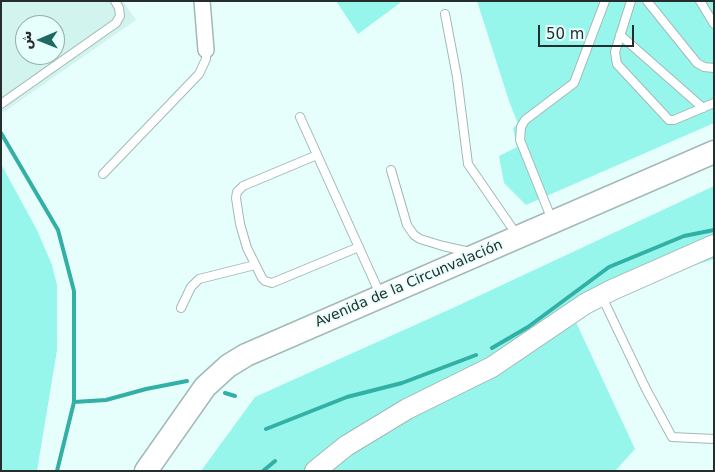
<!DOCTYPE html>
<html>
<head>
<meta charset="utf-8">
<style>
	body { margin:0 }
	#map { position:relative; width:715px; height:472px; overflow:hidden; background:#e7fffc; font-family:"DejaVu Sans",Cairo,sans-serif }
	canvas { display:block }
	.frame { position:absolute; inset:0; border:2px solid #252e2d; pointer-events:none }
	.north { position:absolute; left:15px; top:15px; width:50px; height:50px; box-sizing:border-box; background:#e7fffc; border:1px solid #99aba9; border-radius:50%; rotate:269deg; font-size:14px; font-weight:700; line-height:20px; text-align:center; color:#252e2d }
	.north::after { content:''; display:block; margin:auto; width:18px; height:22px; background:#1f6963; clip-path:polygon(50% 0,100% 100%,50% 72%,0 100%) }
	.scale { position:absolute; left:538px; top:25px; width:96px; height:22px; box-sizing:border-box; border:2px solid #252e2d; border-top:0; padding-left:6px; font-size:15px; line-height:18px; white-space:nowrap; color:#252e2d; -webkit-text-stroke:4px #e7fffc; paint-order:stroke }
</style>
</head>
<body>
<div id="map">
<canvas width="715" height="472"></canvas>
<div class="frame"></div>
<div class="north">ش</div>
<div class="scale">50 m</div>
</div>
<script>
const ctx = document.querySelector('canvas').getContext('2d');
ctx.lineJoin = 'round';
function fill(path, color) { ctx.fillStyle = color; ctx.fill(path, 'evenodd'); }
const toPath = rows => new Path2D(rows.map(r => 'M' + r).join(''));
function stroke(path, color, width, dash) { ctx.strokeStyle = color; ctx.lineWidth = width; ctx.lineCap = dash ? 'butt' : 'round'; ctx.setLineDash(dash || []); ctx.stroke(path); }
function drawText(font, color, halo, rows, align = 'center') {
  ctx.font = font + ' "DejaVu Sans",sans-serif'; ctx.lineWidth = 4; ctx.setLineDash([]); ctx.textBaseline = 'middle'; ctx.strokeStyle = halo; ctx.fillStyle = color; for (const [text, x, y, turn = 0] of rows) {
    ctx.save(); ctx.translate(x, y); ctx.rotate((+turn || 0) * Math.PI / 180); ctx.textAlign = isNaN(turn) ? turn : align; if (halo) ctx.strokeText(text, 0, 0); ctx.fillText(text, 0, 0); ctx.restore();
  }
}
const built = toPath([
	[1,1,123,1,136,20,1,114],
	[25,25,55,25,55,55,25,55]
]);
const green = toPath([
	[336,1,399,1,400,3,358,34],
	[477,1,714,1,714,123,526,205,504,183,499,156,517,147,513,128,518,124,509,101],
	[1,164,37,230,52,265,57,285,57,350,37,471,1,471],
	[714,186,714,259,568,305,635,449,615,471,201,471,255,397,455,307]
]);
const stream = toPath([
	[1,133,58,230,74,291,74,402,57,471],
	[492,348,528,327,609,267,684,236,714,230],
	[225,393,235,396],
	[74,402,106,400,146,389,187,381],
	[266,429,347,397,402,383,476,355],
	[263,471,275,461]
]);
const service = toPath([
	[631,1,615,52,617,64,669,120,674,120,714,103],
	[647,1,697,63,704,67,714,68],
	[700,1,714,24],
	[445,14,457,77,468,164,517,235],
	[620,35,703,108],
	[1,104,116,23,120,16,119,8,115,1],
	[300,117,380,294],
	[317,155,243,186,237,192,236,198,240,224,247,248,262,278,265,281,272,283,359,247],
	[391,170,407,225,414,235,420,239,443,246,470,252],
	[103,174,199,74,206,59,206,50],
	[552,220,520,140,521,127,525,120,574,83,605,1],
	[601,295,646,389,672,437,714,439],
	[181,308,191,287,199,279,255,265]
]);
const minor = toPath([
	[202,1,206,50]
]);
const tertiary = toPath([
	[315,471,346,446,407,409,492,367,585,304,612,290,714,245]
]);
const secondary = toPath([
	[146,471,205,387,228,366,246,355,714,152]
]);
const streetNames = [
	["Avenida de la Circunvalación",409,284,-23]
];
fill(built, '#d2f4ef');
fill(green, '#96f6eb');
stroke(stream, '#33b0a5', 4);
stroke(service, '#a2b9b6', 10);
stroke(minor, '#a2b9b6', 18);
stroke(tertiary, '#a2b9b6', 22);
stroke(secondary, '#a2b9b6', 25);
stroke(service, '#fff', 8);
stroke(minor, '#fff', 15);
stroke(tertiary, '#fff', 20);
stroke(secondary, '#fff', 22);
drawText('14px', '#252e2d', '#e7fffc', streetNames);
</script>
</body>
</html>
